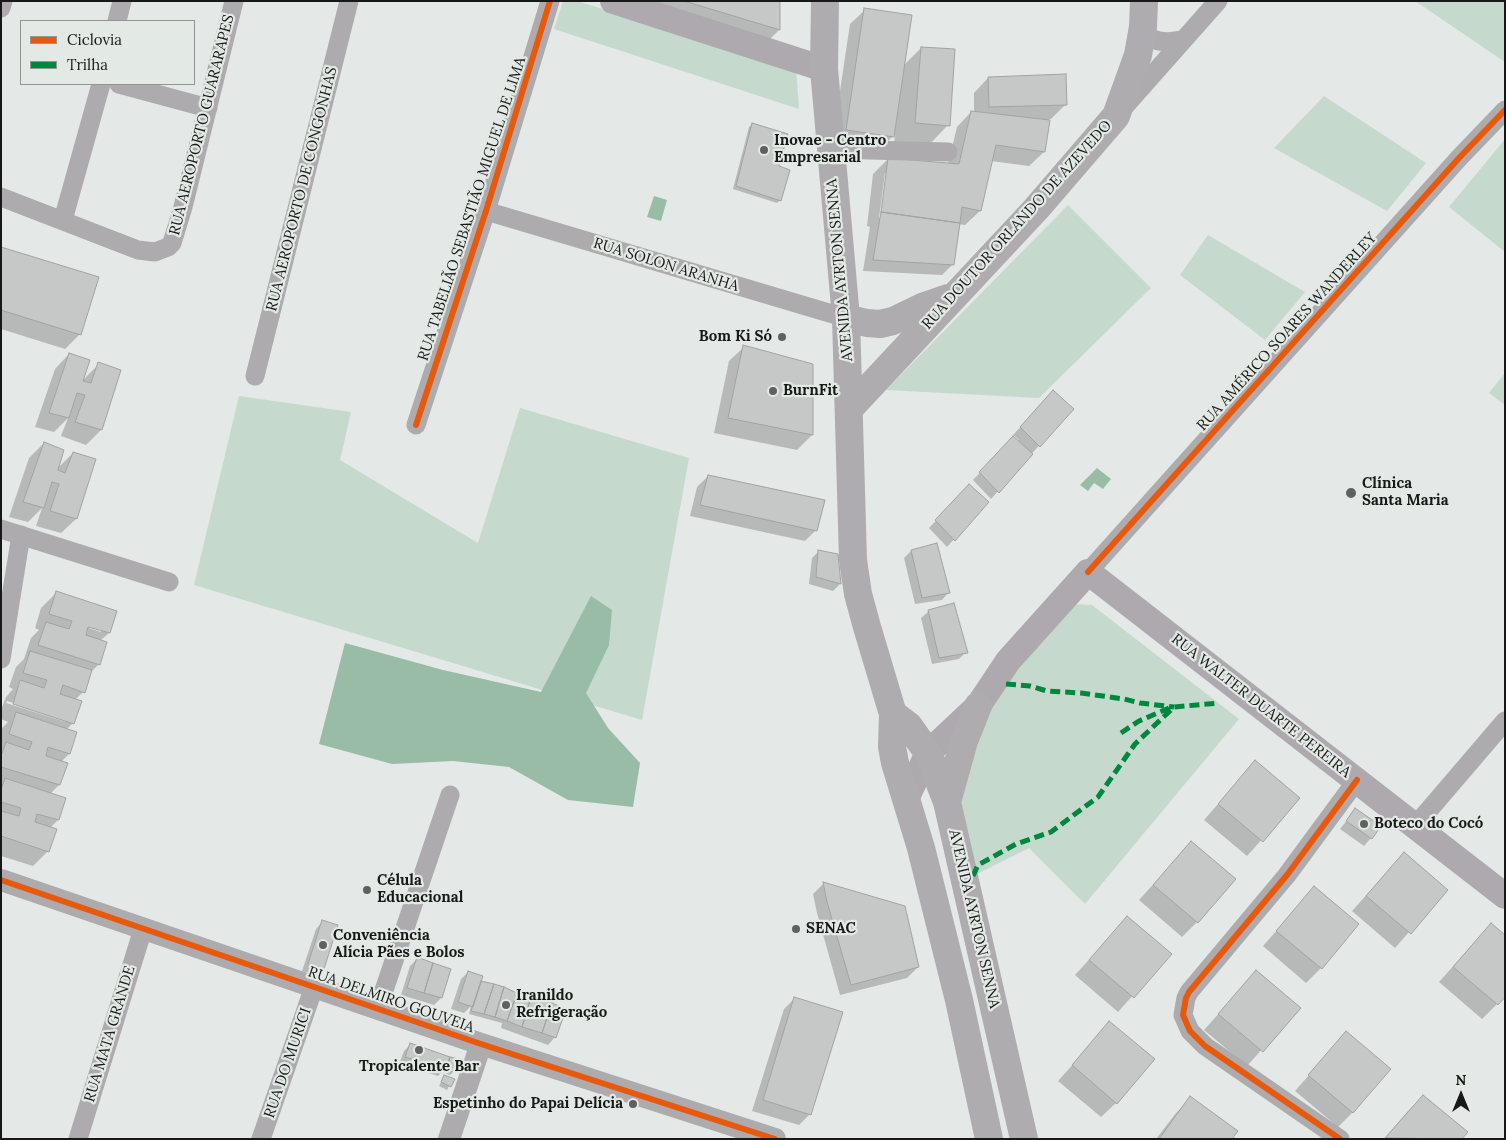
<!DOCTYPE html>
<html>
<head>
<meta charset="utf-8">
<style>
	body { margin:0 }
	#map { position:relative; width:1506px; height:1140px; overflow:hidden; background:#e4e8e6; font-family:Lora,serif }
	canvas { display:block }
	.frame { position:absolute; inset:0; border:2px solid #171918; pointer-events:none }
	.legend { position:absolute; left:20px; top:20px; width:175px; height:65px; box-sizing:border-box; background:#e3e9e5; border:1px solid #919693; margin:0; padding:6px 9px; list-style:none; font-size:15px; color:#171918 }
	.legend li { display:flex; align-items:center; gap:10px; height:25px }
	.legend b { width:25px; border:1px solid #919693 }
	.north { position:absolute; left:1436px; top:1070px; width:50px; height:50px; -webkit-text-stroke:4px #e3e9e5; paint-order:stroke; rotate:0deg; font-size:14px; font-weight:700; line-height:20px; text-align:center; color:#171918 }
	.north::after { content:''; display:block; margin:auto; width:18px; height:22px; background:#171918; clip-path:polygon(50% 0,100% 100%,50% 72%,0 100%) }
</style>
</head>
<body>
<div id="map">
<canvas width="1506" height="1140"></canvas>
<div class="frame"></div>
<ul class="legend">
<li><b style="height:6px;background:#e8590c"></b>Ciclovia</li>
<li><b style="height:6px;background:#00873e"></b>Trilha</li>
</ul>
<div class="north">N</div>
</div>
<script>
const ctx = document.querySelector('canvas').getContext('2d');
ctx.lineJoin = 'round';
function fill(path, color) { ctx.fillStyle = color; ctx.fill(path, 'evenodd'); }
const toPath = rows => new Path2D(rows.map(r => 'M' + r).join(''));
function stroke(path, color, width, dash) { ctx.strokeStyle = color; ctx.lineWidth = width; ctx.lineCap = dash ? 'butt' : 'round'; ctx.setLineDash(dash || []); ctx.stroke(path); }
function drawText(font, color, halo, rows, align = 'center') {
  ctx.font = font + ' Lora,serif'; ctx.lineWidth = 4.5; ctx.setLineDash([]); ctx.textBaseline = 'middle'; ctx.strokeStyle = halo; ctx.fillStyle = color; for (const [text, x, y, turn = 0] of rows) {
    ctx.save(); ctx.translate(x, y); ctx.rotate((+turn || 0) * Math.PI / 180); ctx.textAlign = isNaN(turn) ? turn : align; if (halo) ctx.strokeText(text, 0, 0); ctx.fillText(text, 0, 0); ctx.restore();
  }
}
const green = toPath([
	[563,1,577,1,796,69,799,109,554,29],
	[1415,1,1505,1,1505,62],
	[1324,96,1426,163,1387,211,1274,148],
	[1505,139,1505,252,1449,207],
	[1068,205,1151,288,1039,398,886,390],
	[1208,235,1305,292,1265,340,1180,275],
	[1505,373,1505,405,1489,393],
	[239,396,351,412,340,460,478,543,520,408,689,458,642,720,194,585],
	[1072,604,1092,605,1239,719,1085,904,1029,848,973,876,957,800,973,751,995,702,1014,672]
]);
const water = toPath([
	[654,196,667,200,661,221,647,217],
	[1097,468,1111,479,1103,489,1094,483,1088,491,1080,485],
	[591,596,612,610,609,645,586,693,608,728,640,763,633,807,568,800,509,767,453,761,392,764,319,744,345,643,443,670,541,692]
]);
const shadow = toPath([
	[637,1,778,1,779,30,768,41],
	[865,10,903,66,921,48,948,125,927,147,894,144,895,134,878,151,832,144,850,24],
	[988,78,1066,104,1051,119,1049,119,1044,152,1029,166,991,161,980,211,965,225,958,224,953,264,942,275,863,271,870,227,867,226,873,174,888,159,948,164,957,127,971,112,974,113,974,93],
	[885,173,887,173,881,218,879,218],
	[752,124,778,167,780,200,777,203,733,189,749,127],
	[1,248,80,334,65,349,1,329],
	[744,347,812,365,812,435,797,450,714,433,729,361],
	[69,354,82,381,99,364,120,370,101,430,86,445,61,436,68,418,54,432,35,427,55,369],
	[1046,399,1072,409,991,499,973,480,1006,445,1019,440,1013,435],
	[44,443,56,470,73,453,95,460,76,519,61,533,36,526,42,508,28,522,9,517,29,458],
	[708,476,816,530,805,541,690,516,697,487],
	[962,493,987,502,947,547,929,528],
	[936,545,949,592,942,600,915,604,904,558,911,551],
	[819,551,837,555,840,584,833,591,809,584,812,558],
	[56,593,115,612,109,633,100,641,99,664,89,674,83,692,75,700,73,723,66,730,69,754,61,762,66,763,59,785,50,794,58,820,50,828,48,851,33,866,1,856,1,729,8,722,1,719,1,710,6,697,13,689,9,687,16,667,24,659,31,638,39,630,35,628,41,608],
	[83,624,101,630,101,632,82,626],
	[7,701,66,720,66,722,6,703],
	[929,611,966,652,959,659,932,664,921,618],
	[1255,762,1299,798,1247,856,1204,820],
	[1355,810,1371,838,1364,846,1340,829],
	[1191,843,1197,922,1182,937,1139,900],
	[1404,853,1446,890,1395,948,1352,911],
	[824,883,918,967,907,978,840,995,817,913,813,894],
	[1314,888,1321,968,1306,983,1263,946],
	[1127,918,1170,954,1118,1012,1075,975],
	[323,921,323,968,315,975,302,971,316,929],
	[1491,924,1497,1004,1482,1019,1439,982],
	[417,959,441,998,434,1005,401,995,410,966],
	[468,972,480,982,555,1037,548,1045,501,1028,502,1023,469,1014,471,1006,464,1013,451,1009,461,979],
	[1256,972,1299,1008,1247,1066,1204,1030],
	[795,998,810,1114,799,1125,752,1111,784,1009],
	[1110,1023,1116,1103,1101,1117,1058,1081],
	[1346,1033,1353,1112,1338,1127,1295,1091],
	[411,1044,453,1072,450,1075,442,1072,438,1076,399,1064,404,1051],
	[444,1076,453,1079,447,1090,439,1086],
	[1423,1096,1461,1139,1384,1139,1408,1111],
	[1191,1098,1231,1139,1156,1139,1176,1113]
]);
const building = toPath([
	[684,1,780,1,780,30,684,1],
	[864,8,912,15,894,137,846,130,864,8],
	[921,47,955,49,950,126,915,123,921,47],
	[1066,74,1067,105,989,107,988,77,1066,74],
	[971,111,1050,120,1045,152,996,145,981,211,962,207,960,223,881,212,888,158,959,164,971,111],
	[752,123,788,134,779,166,790,170,781,201,736,186,752,123],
	[881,212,960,223,954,265,873,260,881,212],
	[1,247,99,277,81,335,1,310,1,247],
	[743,345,813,364,813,435,728,418,743,345],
	[69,353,90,360,83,381,91,383,98,362,121,370,102,430,75,422,85,395,77,393,69,418,49,413,69,353],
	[1053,390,1074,409,1040,447,1020,427,1053,390],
	[1013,436,1033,454,999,493,979,472,1013,436],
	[44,442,64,450,58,470,65,473,73,452,96,459,77,519,50,511,59,484,52,482,44,508,23,502,44,442],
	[708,475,825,500,817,531,700,505,708,475],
	[969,484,989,502,955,541,935,520,969,484],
	[937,543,950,593,922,598,911,550,937,543],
	[818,550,838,554,841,584,816,577,818,550],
	[56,591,117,611,110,633,88,627,86,635,107,642,100,665,38,645,46,622,69,629,72,621,49,614,56,591],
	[954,603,968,653,939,658,928,610,954,603],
	[30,651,92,670,85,693,63,685,60,694,82,701,74,724,13,704,20,680,44,688,47,680,23,673,30,651],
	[16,712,77,732,70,754,48,747,46,756,68,763,60,785,1,767,1,756,6,742,29,750,32,742,9,734,16,712],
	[1255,760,1300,798,1263,842,1218,804,1255,760],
	[5,778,66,798,59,820,37,814,35,822,57,829,49,852,1,836,1,811,19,816,21,808,1,802,1,790,5,778],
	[1355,808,1381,826,1372,839,1346,821,1355,808],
	[1191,841,1236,879,1198,923,1153,885,1191,841],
	[1404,852,1448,890,1411,934,1366,896,1404,852],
	[823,882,905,906,919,967,851,985,827,902,823,882],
	[1314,886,1359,924,1322,969,1276,931,1314,886],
	[1127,916,1172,954,1134,998,1089,960,1127,916],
	[322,920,338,925,324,969,308,964,322,920],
	[1491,923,1505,935,1505,997,1498,1005,1453,967,1491,923],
	[417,957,433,963,424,993,407,988,417,957],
	[433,963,451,969,442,998,424,993,433,963],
	[1256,970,1301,1008,1263,1052,1218,1014,1256,970],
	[468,971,483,976,473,1007,458,1002,468,971],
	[481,981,494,984,484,1014,471,1011,481,981],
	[494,984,504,987,495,1017,484,1014,494,984],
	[504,987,517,993,507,1021,495,1017,504,987],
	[517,993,531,997,522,1027,507,1021,517,993],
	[531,997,552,1003,542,1033,522,1027,531,997],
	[794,997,843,1012,811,1115,763,1100,794,997],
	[552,1003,566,1009,556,1038,542,1033,552,1003],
	[1109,1021,1155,1059,1117,1104,1072,1065,1109,1021],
	[1346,1031,1391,1069,1353,1113,1308,1075,1346,1031],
	[410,1043,450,1057,446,1070,405,1057,410,1043],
	[450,1057,459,1059,454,1072,446,1070,450,1057],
	[444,1075,455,1079,451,1087,441,1082,444,1075],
	[1423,1095,1468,1132,1462,1139,1385,1138,1423,1095],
	[1190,1096,1238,1131,1232,1139,1159,1139,1190,1096]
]);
const minor = toPath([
	[1,8,3,1],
	[117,21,122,1],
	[1143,27,1146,34,1152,39,1159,41,1167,42,1183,40],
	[119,84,208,108],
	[1125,106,1218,1],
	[830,149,948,152],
	[1,197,138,250,155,252,168,247,172,243,183,207,234,1],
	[486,211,846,318],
	[63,220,101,84],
	[255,376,349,1],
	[416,425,486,211,550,1],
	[1,529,169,582],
	[1088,572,1459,158,1505,110],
	[1,659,21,535],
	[1416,825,1505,721],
	[378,1008,450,795],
	[78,1139,143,929],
	[261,1139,314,987],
	[1340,1139,1205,1046,1190,1031,1183,1015,1186,998,1189,992,1287,875,1357,780]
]);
const tertiary = toPath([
	[1,880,481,1044,775,1139],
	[449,1139,481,1044]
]);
const secondary = toPath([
	[613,1,824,69],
	[906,799,928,753,978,706,1008,661,1088,572,1505,896]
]);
const primary = toPath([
	[825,1,824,69,846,318,853,560,858,594,867,627,893,714,892,747,895,763,921,848,959,1000,989,1139],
	[846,318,867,323,880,324,893,321,922,307,948,298],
	[850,408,1036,209,1116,116,1138,55,1143,27,1144,1],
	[893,714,909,726,928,753,947,802,1024,1139],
	[947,802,964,741,978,706]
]);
const quiet = toPath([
	[1006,684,1030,686,1047,691,1081,693,1124,699,1140,703,1174,707],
	[1121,733,1139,721,1169,708],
	[973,876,978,865,1016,844,1051,832,1098,797,1135,744,1174,707,1219,703]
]);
const cycleway = toPath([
	[416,425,486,211,550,1],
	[1088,572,1459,158,1505,110],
	[1,880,481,1044,775,1139],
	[1340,1139,1205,1046,1190,1031,1183,1015,1186,998,1189,992,1287,875,1357,780]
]);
const markers = [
	[764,150,5,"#5f6160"],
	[782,337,5,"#5f6160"],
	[773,391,5,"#5f6160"],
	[1351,493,6,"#5f6160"],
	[1364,824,5,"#5f6160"],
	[367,890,5,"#5f6160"],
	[796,929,5,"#5f6160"],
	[323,945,5,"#5f6160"],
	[506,1005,5,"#5f6160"],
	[419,1050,5,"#5f6160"],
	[633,1104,5,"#5f6160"]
];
const streetNames = [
	["RUA AEROPORTO GUARARAPES",202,125,-76],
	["RUA AEROPORTO DE CONGONHAS",302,189,-76],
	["RUA TABELIÃO SEBASTIÃO MIGUEL DE LIMA",472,209,-72],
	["RUA DOUTOR ORLANDO DE AZEVEDO",1017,225,-48],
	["RUA SOLON ARANHA",666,265,17],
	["AVENIDA AYRTON SENNA",840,270,-95],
	["RUA AMÉRICO SOARES WANDERLEY",1287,332,-48],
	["RUA WALTER DUARTE PEREIRA",1261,706,38],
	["AVENIDA AYRTON SENNA",974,919,77],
	["RUA DELMIRO GOUVEIA",391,1000,19],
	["RUA MATA GRANDE",110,1034,-73],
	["RUA DO MURICI",288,1063,-71]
];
const poiNames = [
	["Inovae - Centro",774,141],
	["Empresarial",774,158],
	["Bom Ki Só",772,337,"right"],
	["BurnFit",783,391],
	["Clínica",1362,484],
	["Santa Maria",1362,501],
	["Boteco do Cocó",1374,824],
	["Célula",377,881],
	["Educacional",377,898],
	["SENAC",806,929],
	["Conveniência",333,936],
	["Alícia Pães e Bolos",333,953],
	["Iranildo",516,996],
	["Refrigeração",516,1013],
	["Tropicalente Bar",419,1067,"center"],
	["Espetinho do Papai Delícia",623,1104,"right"]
];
fill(green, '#c5dacd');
fill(water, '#98bca6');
fill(shadow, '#0003');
fill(building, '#c5c8c6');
stroke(building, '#a1a3a2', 1);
stroke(minor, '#adabae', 19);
stroke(tertiary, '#adabae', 22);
stroke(secondary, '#ada9ae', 26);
stroke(primary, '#afacb0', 28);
stroke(quiet, '#00873e', 5, [10, 5]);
stroke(cycleway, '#e8590c', 6);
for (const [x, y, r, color] of markers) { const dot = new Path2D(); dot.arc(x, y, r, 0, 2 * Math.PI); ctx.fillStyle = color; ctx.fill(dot); stroke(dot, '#e3e9e5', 2); }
drawText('15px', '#171918', '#e3e9e5', streetNames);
drawText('bold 15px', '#171918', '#e3e9e5', poiNames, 'left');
</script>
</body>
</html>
